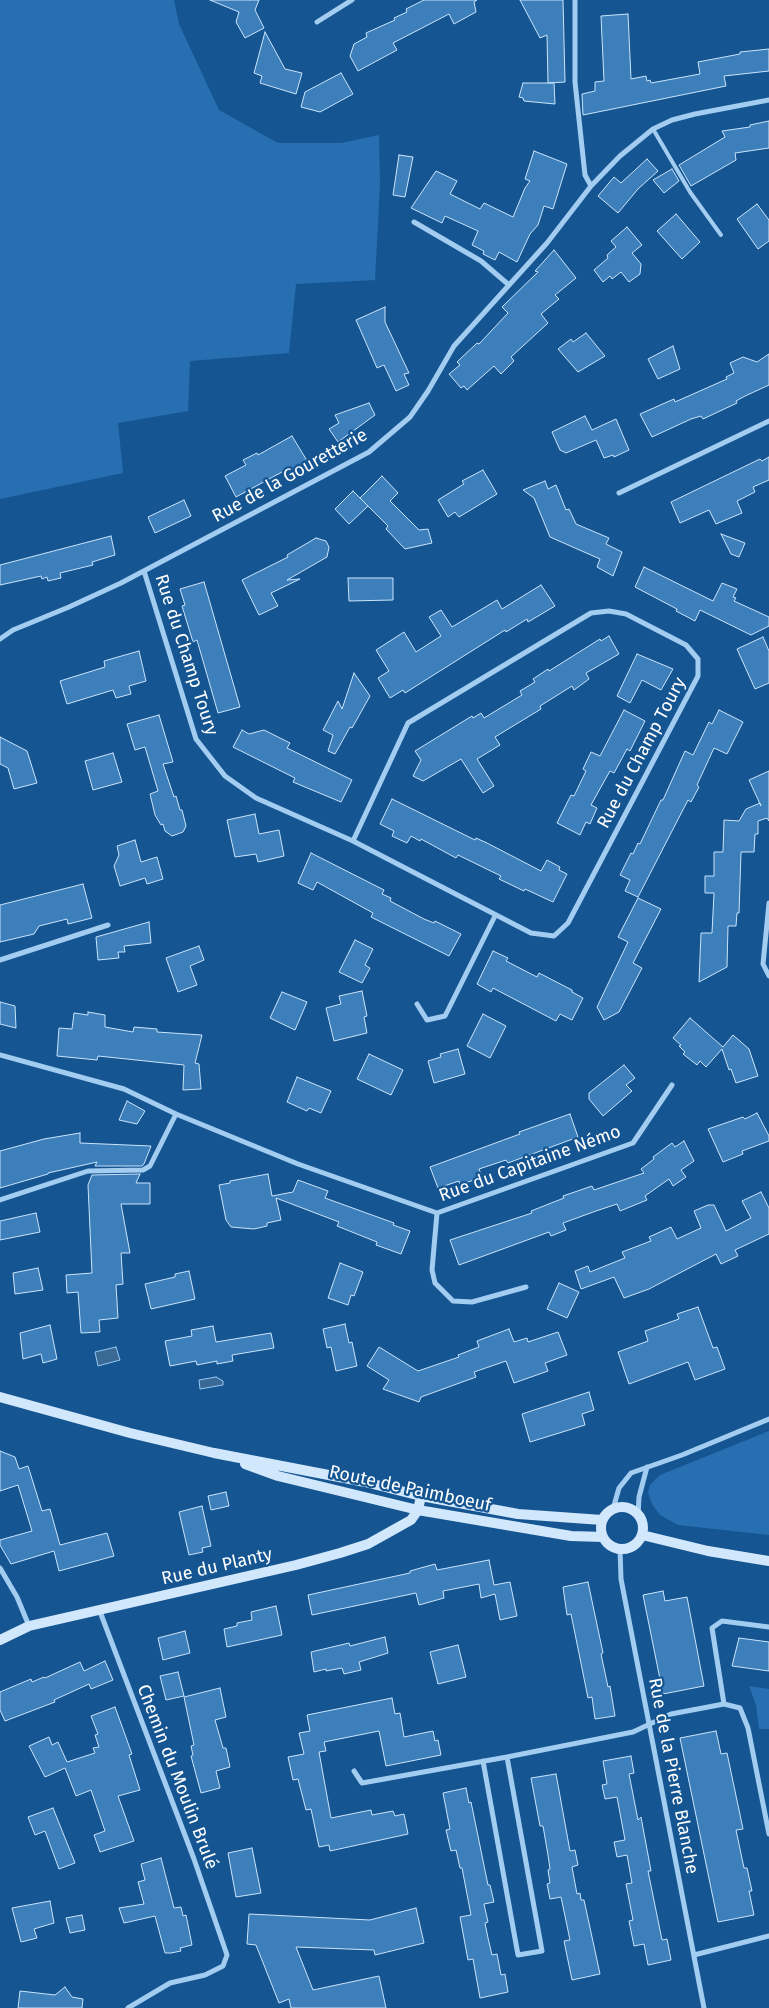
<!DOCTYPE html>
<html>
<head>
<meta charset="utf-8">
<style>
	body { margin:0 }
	canvas { display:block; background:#155592 }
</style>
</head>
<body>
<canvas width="769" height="2008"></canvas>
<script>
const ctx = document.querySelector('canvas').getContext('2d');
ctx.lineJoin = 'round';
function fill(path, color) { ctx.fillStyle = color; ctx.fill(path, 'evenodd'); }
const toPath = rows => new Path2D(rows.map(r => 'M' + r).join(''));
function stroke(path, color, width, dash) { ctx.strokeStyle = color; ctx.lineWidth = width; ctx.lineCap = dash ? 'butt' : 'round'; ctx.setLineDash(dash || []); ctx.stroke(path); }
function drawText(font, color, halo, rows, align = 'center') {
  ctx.font = font + ' "Fira Sans",sans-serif'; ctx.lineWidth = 4.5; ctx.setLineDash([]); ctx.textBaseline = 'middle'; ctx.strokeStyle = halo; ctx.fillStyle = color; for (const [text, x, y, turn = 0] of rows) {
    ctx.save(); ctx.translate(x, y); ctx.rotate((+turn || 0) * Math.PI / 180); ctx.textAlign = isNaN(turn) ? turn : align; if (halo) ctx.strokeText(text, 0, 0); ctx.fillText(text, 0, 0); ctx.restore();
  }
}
const green = toPath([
	[0,0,174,0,179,24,219,110,278,143,341,143,379,135,380,184,375,280,296,284,289,353,190,361,188,411,118,423,123,473,0,499],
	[769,1431,769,1535,678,1525,660,1515,652,1504,648,1493,650,1485,660,1475],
	[749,1686,769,1689,769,1729,759,1729,756,1705]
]);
const water = toPath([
	[116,1347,120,1360,98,1366,95,1352,116,1347],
	[216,1377,223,1381,223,1385,200,1389,199,1380,216,1377]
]);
const building = toPath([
	[210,0,259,0,255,10,264,28,245,38,236,22,239,12,210,0],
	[424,0,477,0,474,2,476,12,454,24,449,14,393,43,397,50,358,71,350,56,354,44,367,37,366,33,395,20,394,18,407,12,406,9,424,0],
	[520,0,563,0,565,82,548,83,547,35,540,38,520,0],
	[628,14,631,79,646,76,647,81,650,80,651,83,700,74,698,62,740,54,740,52,769,49,769,71,724,76,726,86,583,115,582,94,595,91,595,82,604,81,601,16,628,14],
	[265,32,285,69,302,73,296,94,260,83,262,76,254,73,265,32],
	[341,73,353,94,320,112,301,107,305,92,341,73],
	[523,83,554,83,555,104,524,101,523,98,519,97,523,83],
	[769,121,769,148,735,153,736,160,691,186,679,165,725,137,722,131,750,127,750,125,769,121],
	[534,151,567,164,553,209,544,206,538,225,530,234,517,262,499,252,495,260,483,254,484,251,472,245,478,231,445,216,442,223,411,208,436,171,457,181,450,194,480,209,484,203,513,217,525,188,530,181,525,179,534,151],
	[399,155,413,157,405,197,393,195,399,155],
	[647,159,658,171,638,189,618,213,598,196,614,177,621,183,647,159],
	[672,169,679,181,664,193,653,180,672,169],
	[757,204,769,220,769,241,758,249,737,219,757,204],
	[676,214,700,242,682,259,657,231,676,214],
	[627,227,642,245,632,253,641,264,640,274,629,282,621,272,612,279,610,276,603,282,594,270,608,258,607,255,616,247,611,241,627,227],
	[554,250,576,278,555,295,559,299,541,314,548,323,511,357,514,361,501,374,494,366,467,390,464,386,461,388,449,374,460,365,457,362,477,343,479,344,508,313,502,307,538,272,535,271,554,250],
	[385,307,385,322,409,373,404,374,409,385,396,391,384,365,377,368,356,320,385,307],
	[586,333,605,356,578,372,558,349,571,339,573,342,586,333],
	[673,346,680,369,658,379,648,359,673,346],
	[769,354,769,385,745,396,736,401,737,403,703,419,701,416,691,419,652,437,640,414,674,399,675,402,727,379,726,377,734,373,730,363,743,357,757,362,769,354],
	[369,403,375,415,338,442,329,429,339,423,335,415,369,403],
	[585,416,592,430,616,419,629,450,614,457,613,455,604,458,596,440,566,453,560,450,552,432,585,416],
	[292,436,309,464,285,477,282,472,236,497,225,476,246,465,243,460,257,453,258,455,292,436],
	[769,457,769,480,753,487,755,492,737,501,742,513,716,524,709,510,680,523,671,502,760,459,762,461,769,457],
	[483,470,497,494,459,517,455,512,448,517,438,500,464,484,462,481,483,470],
	[382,476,398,493,390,501,419,530,428,529,432,543,405,549,386,529,388,526,360,498,382,476],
	[545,481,548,489,556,485,566,510,569,509,576,524,609,538,606,544,622,552,613,576,597,567,600,559,550,537,534,498,523,490,545,481],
	[353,491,368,506,349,524,335,509,353,491],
	[184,500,191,516,155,533,148,517,184,500],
	[721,534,745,543,739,557,731,554,721,534],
	[111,536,115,555,92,562,93,565,60,573,61,578,48,581,47,577,42,579,41,576,0,585,0,565,111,536],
	[316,538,326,541,329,547,327,557,287,580,300,579,271,593,278,606,259,615,242,580,288,557,287,555,316,538],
	[644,567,713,601,722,583,737,589,733,597,736,598,734,601,769,617,769,626,751,635,700,610,695,621,676,611,677,609,635,587,644,567],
	[348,578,393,578,393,600,349,601,348,578],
	[204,582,240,707,218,713,197,640,193,642,182,606,185,605,180,589,204,582],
	[541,585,555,606,528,622,527,619,506,632,505,630,405,693,403,690,390,698,378,678,389,671,376,650,404,632,416,652,441,636,429,617,441,610,452,627,497,600,502,609,541,585],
	[609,636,619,654,586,673,589,679,574,690,572,686,540,706,541,709,495,737,500,745,477,759,494,786,483,793,461,759,423,781,413,776,421,760,415,751,472,716,473,718,481,713,484,718,522,695,520,691,535,682,533,679,548,669,549,671,600,639,601,641,609,636],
	[763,637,769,651,769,683,755,689,737,649,763,637],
	[139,651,146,681,129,686,131,694,116,698,113,690,67,704,60,681,105,667,104,661,139,651],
	[637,654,673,669,661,690,642,680,630,703,617,696,637,654],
	[354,673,370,696,352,728,350,727,335,754,328,751,333,735,323,730,338,701,342,709,354,673],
	[624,710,645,721,630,751,627,749,614,773,610,771,606,778,591,805,597,808,590,824,586,822,580,835,557,823,571,795,574,796,586,771,583,769,591,752,600,756,624,710],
	[719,710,743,722,727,754,714,748,697,785,699,787,691,802,688,800,638,897,625,891,630,880,620,875,631,853,633,854,638,843,640,844,661,800,663,800,685,751,693,755,709,722,712,724,719,710],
	[159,715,173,762,163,764,174,797,176,796,180,810,182,810,186,826,183,832,172,836,165,831,163,824,161,825,155,815,150,794,158,791,145,747,135,750,127,724,159,715],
	[242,730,249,734,264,730,290,743,287,748,352,780,341,802,293,782,295,778,233,747,242,730],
	[0,737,27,751,37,783,14,789,8,768,0,764,0,737],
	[113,753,122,782,93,790,85,761,113,753],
	[769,771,769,821,767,818,758,821,758,834,755,834,754,852,741,852,739,913,737,913,736,926,728,926,727,967,699,982,701,933,712,933,714,893,705,893,705,876,714,876,714,852,723,852,724,820,739,821,746,809,760,803,761,806,749,780,769,771],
	[392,799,475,840,476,838,487,843,541,871,547,860,560,867,559,870,567,874,553,902,525,889,524,891,499,879,501,876,458,855,456,858,421,839,420,841,411,836,407,843,392,836,394,831,380,824,392,799],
	[255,814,259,834,279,830,284,856,258,862,256,854,235,857,227,820,255,814],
	[135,840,141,862,157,857,163,879,147,884,145,878,120,886,114,866,119,855,117,846,135,840],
	[311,853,384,890,382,894,391,898,390,901,424,919,434,923,435,921,461,934,449,956,371,917,373,913,317,882,313,890,298,883,311,853],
	[83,884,92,918,68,924,67,919,39,926,34,934,0,942,0,905,83,884],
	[638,898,661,909,633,963,642,968,619,1012,604,1020,597,1007,628,942,618,937,638,898],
	[149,922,151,943,124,946,125,952,118,952,119,958,98,960,96,937,149,922],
	[355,940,373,949,365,965,370,968,362,983,339,972,355,940],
	[199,946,204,960,190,966,197,985,178,992,166,958,199,946],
	[493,951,508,958,506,961,537,977,539,973,572,990,572,992,583,998,572,1020,560,1014,556,1021,493,988,491,992,477,984,493,951],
	[362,991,367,1016,364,1017,367,1033,334,1041,326,1008,341,1004,339,996,362,991],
	[282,992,307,1002,295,1030,270,1018,282,992],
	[0,1002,15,1006,16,1028,0,1024,0,1002],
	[88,1012,105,1015,105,1027,133,1032,134,1027,157,1029,157,1032,202,1035,195,1063,199,1064,201,1089,183,1090,184,1065,98,1056,97,1060,57,1056,59,1028,72,1029,74,1013,88,1015,88,1012],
	[483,1014,506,1026,490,1058,467,1046,483,1014],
	[690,1018,723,1047,733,1035,749,1049,758,1076,736,1083,731,1069,729,1070,722,1049,706,1067,700,1061,697,1065,683,1054,685,1052,679,1046,681,1045,673,1038,690,1018],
	[458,1049,465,1074,434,1083,428,1061,441,1057,440,1054,458,1049],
	[369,1054,403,1070,391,1095,357,1079,369,1054],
	[624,1065,635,1078,626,1085,632,1091,603,1116,589,1099,589,1093,624,1065],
	[297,1077,331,1091,321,1113,309,1108,307,1111,287,1102,297,1077],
	[127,1101,145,1111,137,1124,119,1120,127,1101],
	[757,1113,769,1136,769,1141,742,1151,743,1154,723,1162,708,1129,743,1117,745,1119,757,1113],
	[570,1114,578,1137,508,1163,506,1160,479,1169,482,1177,460,1185,459,1181,438,1188,430,1167,520,1134,519,1132,570,1114],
	[80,1133,80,1143,151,1146,144,1164,142,1166,95,1166,97,1162,48,1173,48,1174,0,1188,0,1151,44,1139,80,1133],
	[684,1141,694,1161,681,1170,686,1177,673,1186,669,1179,645,1196,647,1200,620,1211,617,1204,596,1211,563,1223,566,1230,551,1236,549,1232,459,1265,450,1240,532,1213,531,1211,564,1198,563,1196,592,1186,594,1190,644,1173,641,1169,654,1159,653,1157,672,1143,675,1147,684,1141],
	[140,1174,136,1183,150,1183,150,1204,121,1204,130,1253,121,1253,123,1284,116,1285,118,1318,99,1320,100,1332,81,1333,78,1292,67,1293,66,1275,92,1273,88,1185,92,1175,140,1174],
	[268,1174,272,1196,293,1192,298,1180,328,1191,325,1198,394,1223,393,1225,410,1231,401,1254,376,1245,377,1242,337,1226,339,1222,276,1198,281,1220,267,1223,267,1226,254,1229,231,1227,226,1220,219,1185,230,1183,230,1181,268,1174],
	[761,1192,769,1208,769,1234,735,1250,738,1256,721,1264,716,1254,649,1289,624,1298,614,1277,581,1289,575,1271,588,1266,590,1272,625,1258,622,1252,651,1241,649,1237,671,1227,677,1239,701,1228,694,1211,708,1205,714,1205,726,1231,751,1218,742,1201,761,1192],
	[36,1213,40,1232,0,1240,0,1221,36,1213],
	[340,1263,363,1272,354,1296,351,1295,348,1305,328,1298,340,1263],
	[38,1268,43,1290,15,1294,13,1273,38,1268],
	[189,1271,195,1299,151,1309,145,1284,175,1277,175,1274,189,1271],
	[559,1283,579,1292,567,1318,547,1309,559,1283],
	[698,1307,713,1348,717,1347,725,1369,695,1380,688,1362,629,1384,618,1352,648,1341,645,1331,679,1319,677,1314,698,1307],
	[345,1324,349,1343,352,1342,357,1366,336,1371,331,1347,327,1348,323,1329,345,1324],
	[50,1325,57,1359,43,1363,41,1354,23,1359,20,1333,50,1325],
	[213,1326,216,1342,271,1333,274,1348,232,1355,233,1361,217,1364,217,1361,197,1365,196,1361,170,1366,165,1341,192,1336,191,1330,213,1326],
	[509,1329,514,1342,527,1338,528,1342,558,1332,567,1355,545,1363,548,1371,514,1383,506,1361,474,1372,476,1377,421,1397,419,1402,383,1389,389,1380,367,1366,379,1347,418,1371,459,1357,458,1355,479,1347,477,1341,509,1329],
	[589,1392,594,1410,582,1414,585,1425,530,1442,522,1414,589,1392],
	[0,1451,15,1457,19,1469,28,1466,42,1511,50,1509,60,1545,107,1533,114,1556,59,1571,54,1551,11,1564,0,1545,0,1540,32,1531,18,1485,0,1491,0,1451],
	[226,1492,229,1506,211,1510,208,1496,226,1492],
	[202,1506,211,1546,202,1548,203,1552,189,1555,179,1512,202,1506],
	[489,1560,494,1585,510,1582,517,1616,500,1620,495,1594,481,1598,479,1584,443,1591,444,1598,419,1605,416,1593,312,1615,308,1595,410,1573,410,1571,435,1564,437,1570,489,1560],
	[588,1582,603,1653,601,1654,608,1687,610,1686,615,1716,595,1719,592,1697,588,1698,571,1614,567,1615,563,1587,588,1582],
	[663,1591,665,1601,687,1597,704,1686,663,1694,643,1595,663,1591],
	[276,1606,282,1635,227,1647,224,1629,237,1626,237,1623,252,1620,251,1612,276,1606],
	[185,1631,190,1653,163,1660,158,1638,185,1631],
	[385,1637,388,1653,359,1662,361,1670,344,1674,342,1668,326,1671,326,1669,314,1672,311,1652,349,1643,350,1646,385,1637],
	[739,1638,769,1642,769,1671,732,1666,739,1638],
	[458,1645,466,1677,438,1684,430,1652,458,1645],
	[105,1661,113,1680,91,1689,89,1684,54,1700,55,1702,5,1721,0,1710,0,1692,31,1679,32,1682,44,1677,45,1678,80,1662,84,1671,105,1661],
	[178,1672,184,1696,166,1700,160,1676,178,1672],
	[220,1688,226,1717,215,1720,223,1748,226,1748,230,1767,216,1771,220,1788,201,1793,191,1756,193,1755,191,1746,194,1745,184,1697,220,1688],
	[392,1698,395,1714,400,1713,404,1737,433,1731,435,1741,438,1740,441,1755,386,1766,379,1731,324,1742,326,1751,319,1752,331,1818,371,1810,372,1815,393,1811,395,1816,404,1814,408,1834,330,1851,329,1845,319,1847,311,1809,306,1810,298,1779,293,1780,288,1757,304,1754,299,1733,310,1731,307,1715,392,1698],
	[115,1707,132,1754,129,1755,140,1790,118,1796,134,1841,100,1852,94,1835,105,1831,91,1790,76,1796,65,1768,45,1777,29,1746,49,1737,52,1745,58,1742,67,1762,95,1753,93,1748,99,1747,95,1735,98,1734,91,1716,115,1707],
	[716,1731,721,1754,727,1753,743,1829,736,1830,744,1868,747,1868,752,1891,749,1891,754,1915,718,1922,680,1738,716,1731],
	[631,1756,634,1773,629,1774,638,1820,641,1817,651,1871,648,1871,662,1940,667,1939,671,1960,648,1965,644,1944,634,1946,629,1921,633,1920,626,1884,632,1883,627,1855,617,1857,614,1842,625,1840,617,1797,605,1799,602,1785,607,1784,603,1761,631,1756],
	[556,1774,570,1851,575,1850,578,1865,572,1867,577,1894,580,1893,581,1900,584,1900,600,1974,572,1980,564,1941,570,1940,561,1897,550,1899,547,1884,550,1883,548,1870,550,1869,548,1855,543,1826,540,1826,531,1778,556,1774],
	[466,1788,469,1803,471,1802,488,1885,490,1885,494,1902,484,1904,488,1922,485,1923,488,1938,492,1955,497,1954,501,1975,505,1974,508,1992,480,1998,473,1959,468,1960,460,1917,471,1915,462,1868,460,1868,456,1850,451,1851,446,1830,450,1829,443,1793,466,1788],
	[53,1808,75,1863,59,1869,45,1831,35,1835,28,1817,53,1808],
	[252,1848,261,1893,236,1897,228,1853,252,1848],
	[161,1858,174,1908,181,1907,183,1916,186,1915,192,1945,180,1948,181,1951,171,1953,165,1953,155,1916,124,1923,119,1908,144,1904,138,1882,145,1880,141,1864,161,1858],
	[50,1901,54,1923,34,1929,37,1938,21,1942,12,1908,50,1901],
	[416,1908,424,1943,375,1955,374,1950,296,1947,313,1990,379,1976,386,2008,291,2008,289,1999,279,2003,256,1945,247,1944,249,1914,370,1920,416,1908],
	[82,1915,85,1930,70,1933,66,1918,82,1915],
	[65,1987,72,1997,83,1999,82,2008,18,2008,20,1991,55,1995,65,1987]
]);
const lane = toPath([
	[653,129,690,192,721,235]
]);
const street = toPath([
	[575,0,575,82,585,175,591,186],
	[317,22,352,0],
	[414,222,481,261,509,285],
	[619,493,769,421],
	[144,571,196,739,225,776,256,798,353,841,531,933,554,936,568,923,698,676,698,659,686,645,626,614,609,611,591,613,408,723,353,841],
	[0,639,13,630,69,607,121,583,369,452,410,417,428,391,454,346,547,243,591,186,620,156,653,129,672,120,695,114,769,100],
	[769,903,763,964,769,976],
	[0,960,108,925],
	[417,1004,427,1020,445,1016,495,916],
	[0,1055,124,1089,176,1114,298,1164,437,1213,633,1143,672,1085],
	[0,1200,88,1171,143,1170,150,1166,176,1114],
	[437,1213,432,1270,435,1283,453,1301,472,1302,526,1287],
	[613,1509,619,1488,631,1473,682,1455,769,1419],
	[638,1515,639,1497,647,1467],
	[620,1549,621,1579,704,2008],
	[0,1568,17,1597,29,1626],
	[99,1609,194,1859,227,1955,223,1966,205,1975,170,1983,128,2008],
	[724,1704,740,1708,748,1728,769,1834],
	[483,1761,518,1955,542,1951,507,1757],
	[354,1771,362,1783,507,1757,633,1732,671,1714,724,1704,712,1628,722,1621,769,1627],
	[694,1955,769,1936]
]);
const secondary = toPath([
	[0,1397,130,1433,214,1453,365,1482,421,1496,518,1514,602,1520],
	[245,1464,278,1476,418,1510,571,1536,603,1537],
	'601 1528a21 21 0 1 1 42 0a21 21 0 1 1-42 0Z',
	[642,1535,708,1551,769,1561],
	[0,1640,29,1626,296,1565,340,1553,368,1544,411,1520,418,1510,421,1496]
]);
const streetNames = [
	["Rue de la Gouretterie",290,476,-29],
	["Rue du Champ Toury",186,655,72],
	["Rue du Champ Toury",642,753,-62],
	["Rue du Capitaine Némo",530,1164,-20],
	["Route de Paimboeuf",410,1489,12],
	["Rue du Planty",217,1567,-13],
	["Rue de la Pierre Blanche",673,1776,79],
	["Chemin du Moulin Brulé",177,1777,69]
];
fill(green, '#276fb1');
fill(water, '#3a6995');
stroke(water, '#95c8f4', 1);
fill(building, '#3d7fba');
stroke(building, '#cae4fc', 1);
stroke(lane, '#a3ccf1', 4);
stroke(street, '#a3ccf1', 5);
stroke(secondary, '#d1e7fb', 10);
drawText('18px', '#fff', '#155592', streetNames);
</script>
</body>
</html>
